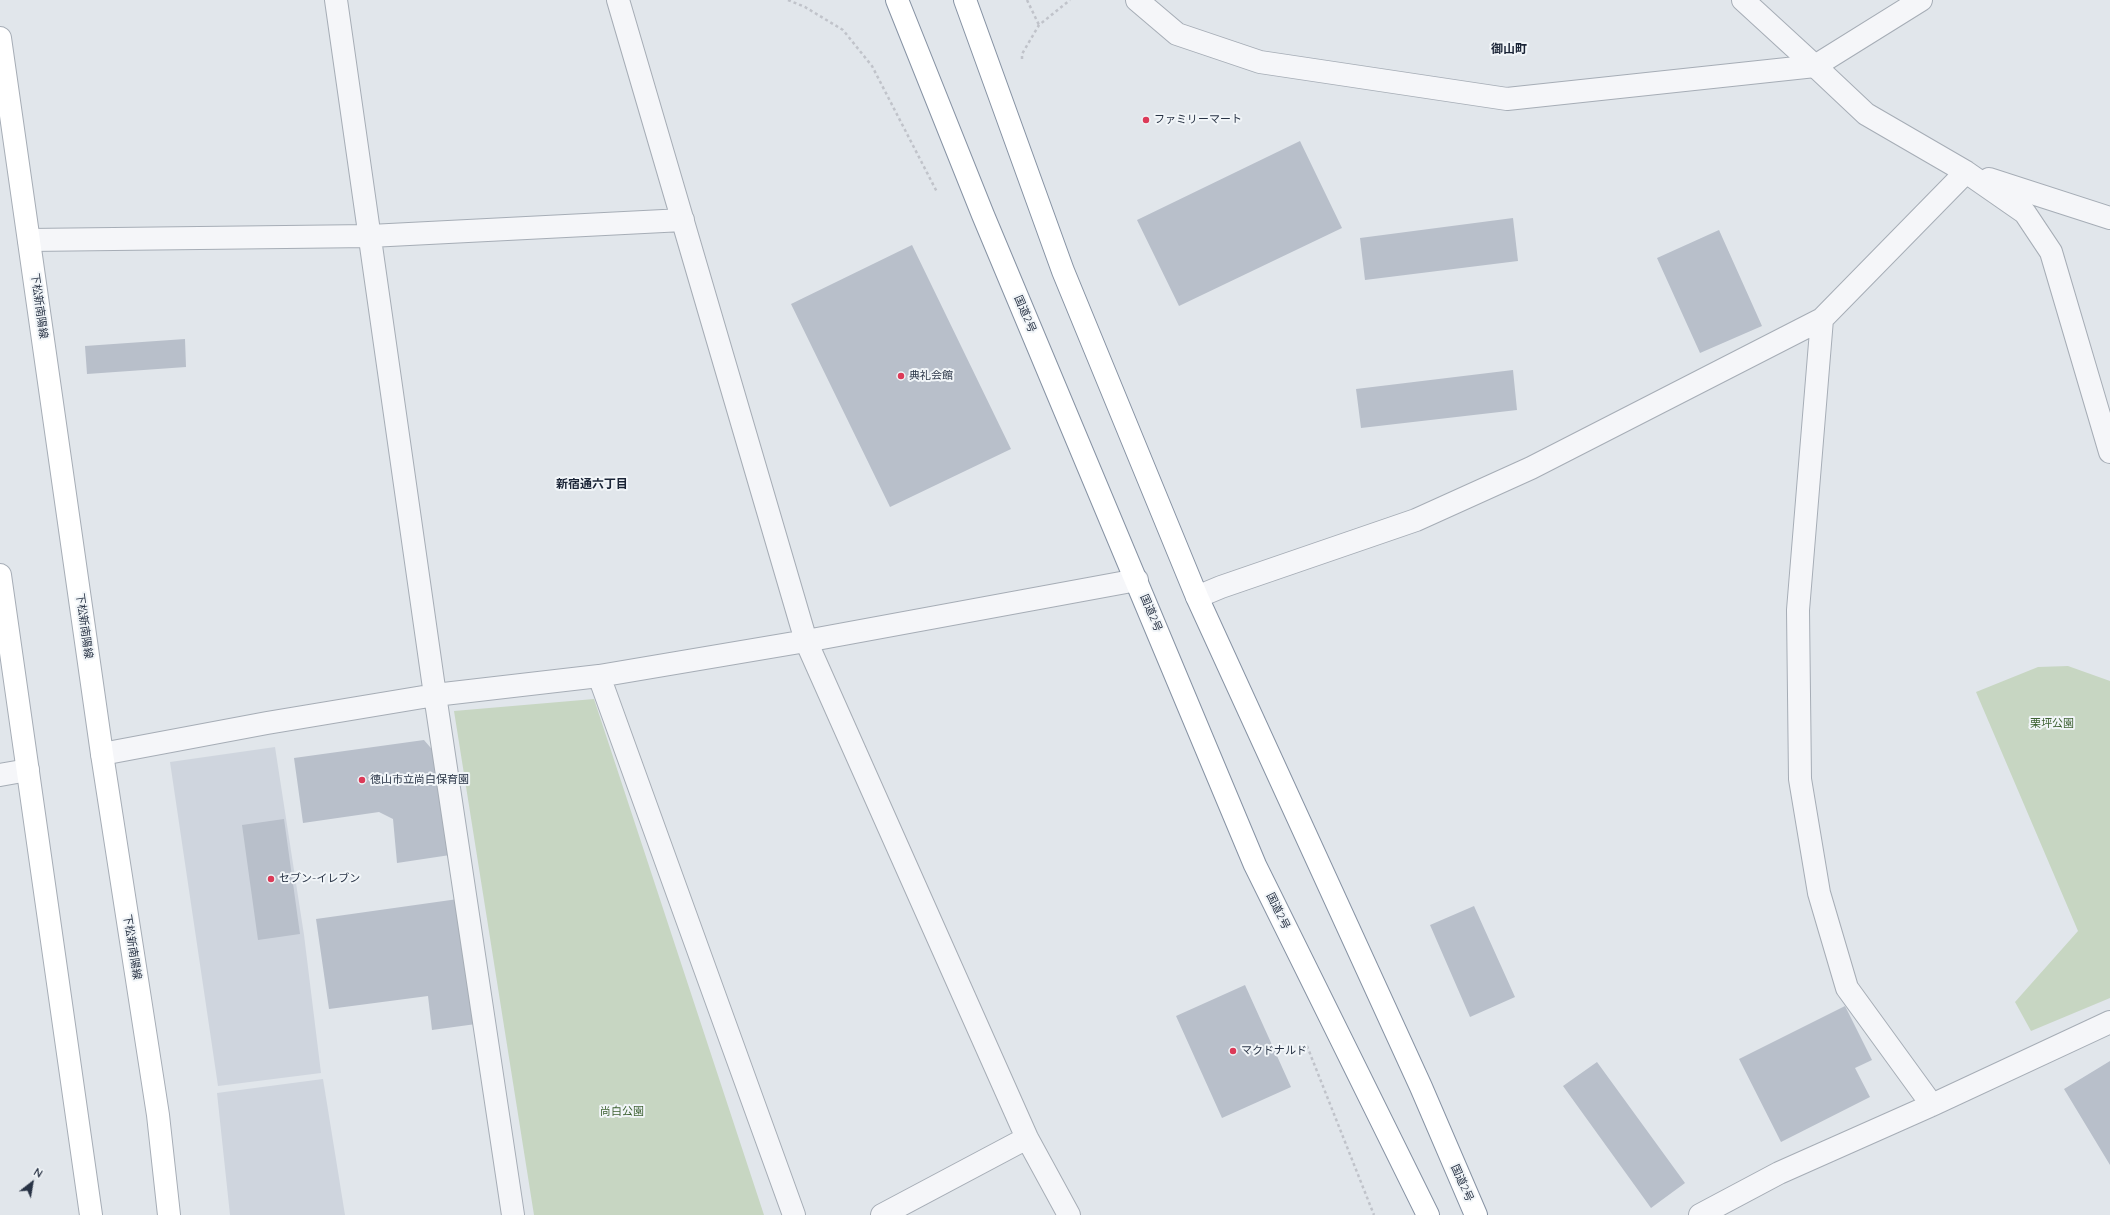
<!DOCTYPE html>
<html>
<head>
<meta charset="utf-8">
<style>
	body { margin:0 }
	#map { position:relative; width:2110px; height:1215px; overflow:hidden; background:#e1e6eb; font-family:Quicksand,sans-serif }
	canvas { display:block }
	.north { position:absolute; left:12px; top:1163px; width:40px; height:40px; -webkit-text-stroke:3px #f1f5f8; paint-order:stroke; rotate:31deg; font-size:11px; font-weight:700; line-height:16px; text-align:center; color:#283345 }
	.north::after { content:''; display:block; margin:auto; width:14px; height:18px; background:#283345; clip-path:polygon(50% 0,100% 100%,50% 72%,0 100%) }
</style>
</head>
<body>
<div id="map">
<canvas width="2110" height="1215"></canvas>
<div class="north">N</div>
</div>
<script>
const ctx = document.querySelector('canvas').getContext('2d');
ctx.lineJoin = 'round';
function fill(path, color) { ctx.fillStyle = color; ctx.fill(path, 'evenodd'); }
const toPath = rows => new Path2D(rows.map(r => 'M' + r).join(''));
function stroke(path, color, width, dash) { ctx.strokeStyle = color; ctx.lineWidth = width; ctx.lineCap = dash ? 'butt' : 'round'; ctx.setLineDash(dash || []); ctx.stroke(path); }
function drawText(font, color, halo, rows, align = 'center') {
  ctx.font = font + ' Quicksand,"Noto Sans JP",sans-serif'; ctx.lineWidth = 4; ctx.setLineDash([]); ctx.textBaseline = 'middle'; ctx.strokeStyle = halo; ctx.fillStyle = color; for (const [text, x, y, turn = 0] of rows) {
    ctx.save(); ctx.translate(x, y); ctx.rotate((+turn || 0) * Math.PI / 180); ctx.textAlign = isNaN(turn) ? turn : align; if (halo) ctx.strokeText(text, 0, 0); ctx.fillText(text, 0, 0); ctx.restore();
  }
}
const built = toPath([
	[275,747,304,935,321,1073,218,1086,170,762],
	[323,1079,345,1215,230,1215,217,1093]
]);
const green = toPath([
	[2068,666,2110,681,2110,998,2031,1031,2015,1002,2078,931,1976,692,2038,667],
	[594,699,764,1215,534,1215,454,711]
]);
const building = toPath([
	[1300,141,1342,228,1179,306,1137,220],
	[1513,218,1518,261,1365,280,1360,238],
	[1719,230,1762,326,1700,353,1657,258],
	[912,245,1011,449,890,507,791,304],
	[185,339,186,367,87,374,85,346],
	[1513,370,1517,410,1361,428,1356,389],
	[424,740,436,754,450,855,397,863,393,819,379,812,303,823,294,758],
	[284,819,300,934,258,940,242,825],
	[458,899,476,1024,432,1030,428,996,329,1009,316,919],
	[1474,906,1515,997,1470,1017,1430,925],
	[1245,985,1291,1087,1222,1118,1176,1016],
	[1845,1006,1872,1060,1855,1068,1870,1097,1781,1142,1739,1059],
	[2110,1061,2110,1165,2064,1089],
	[1597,1062,1685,1183,1651,1208,1563,1086]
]);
const path = toPath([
	[788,0,805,7,843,30,872,66,937,192],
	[1027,0,1039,25],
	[1022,59,1022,54,1039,25,1070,0],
	[1307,1046,1374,1215]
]);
const minor = toPath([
	[336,0,435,695,513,1215],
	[618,0,806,641,1027,1138,1069,1215],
	[1921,0,1815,66,1866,114,1966,172,2025,213,2051,252,2110,452],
	[1989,179,2110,218],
	[29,240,370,236,683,220],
	[1822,319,1798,610,1800,779,1819,893,1847,988,1932,1105],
	[1197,597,1221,587,1416,520,1531,468,1822,319,1966,172],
	[599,676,794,1215],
	[102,754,267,723,435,695,599,676,806,641,1137,580],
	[0,775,28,770],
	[882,1215,1027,1138],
	[1700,1215,1779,1173,1932,1105,2110,1022]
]);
const tertiary = toPath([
	[1137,0,1177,34,1260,62,1507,99,1815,66],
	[1743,0,1815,66]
]);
const secondary = toPath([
	[0,38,102,754,158,1115,169,1215],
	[0,575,91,1215]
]);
const trunk = toPath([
	[897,0,983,215,1255,865,1428,1215],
	[965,0,1063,271,1197,597,1421,1087,1476,1215]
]);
const markers = [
	[1146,120,4,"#dc3a58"],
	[901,376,4,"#dc3a58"],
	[362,780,4,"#dc3a58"],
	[271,879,4,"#dc3a58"],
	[1233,1051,4,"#dc3a58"]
];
const poiNames = [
	["ファミリーマート",1154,120],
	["典礼会館",909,376],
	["徳山市立尚白保育園",370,780],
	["セブン-イレブン",279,879],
	["マクドナルド",1241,1051]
];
const streetNames = [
	["下松新南陽線",39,306,82],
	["国道2号",1025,314,67],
	["国道2号",1151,613,67],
	["下松新南陽線",84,626,82],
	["国道2号",1278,911,64],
	["下松新南陽線",132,947,81],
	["国道2号",1462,1183,66]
];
const parkNames = [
	["栗坪公園",2052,724],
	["尚白公園",622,1112]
];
const neighbourhoodNames = [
	["御山町",1509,49],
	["新宿通六丁目",592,484]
];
fill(built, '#cfd5de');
fill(green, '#c7d6c2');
fill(building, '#b8bfca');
stroke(minor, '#a6adb6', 24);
stroke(tertiary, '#a6adb6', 24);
stroke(secondary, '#a6adb6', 24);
stroke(trunk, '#8793a4', 24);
stroke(path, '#c0c3ca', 2.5, [3, 3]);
stroke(minor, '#f5f6f9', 22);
stroke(tertiary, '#f5f6f9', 22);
stroke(secondary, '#fff', 22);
stroke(trunk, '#fff', 22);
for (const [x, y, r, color] of markers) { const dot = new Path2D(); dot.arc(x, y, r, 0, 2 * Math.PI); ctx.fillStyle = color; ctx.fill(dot); stroke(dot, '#f1f5f8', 1.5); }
drawText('11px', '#283345', '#f1f5f8', poiNames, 'left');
drawText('11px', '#283345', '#f1f5f8', streetNames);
drawText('11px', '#3e6233', '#f1f5f8', parkNames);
drawText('bold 12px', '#1a2436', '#f1f5f8', neighbourhoodNames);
</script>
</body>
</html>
